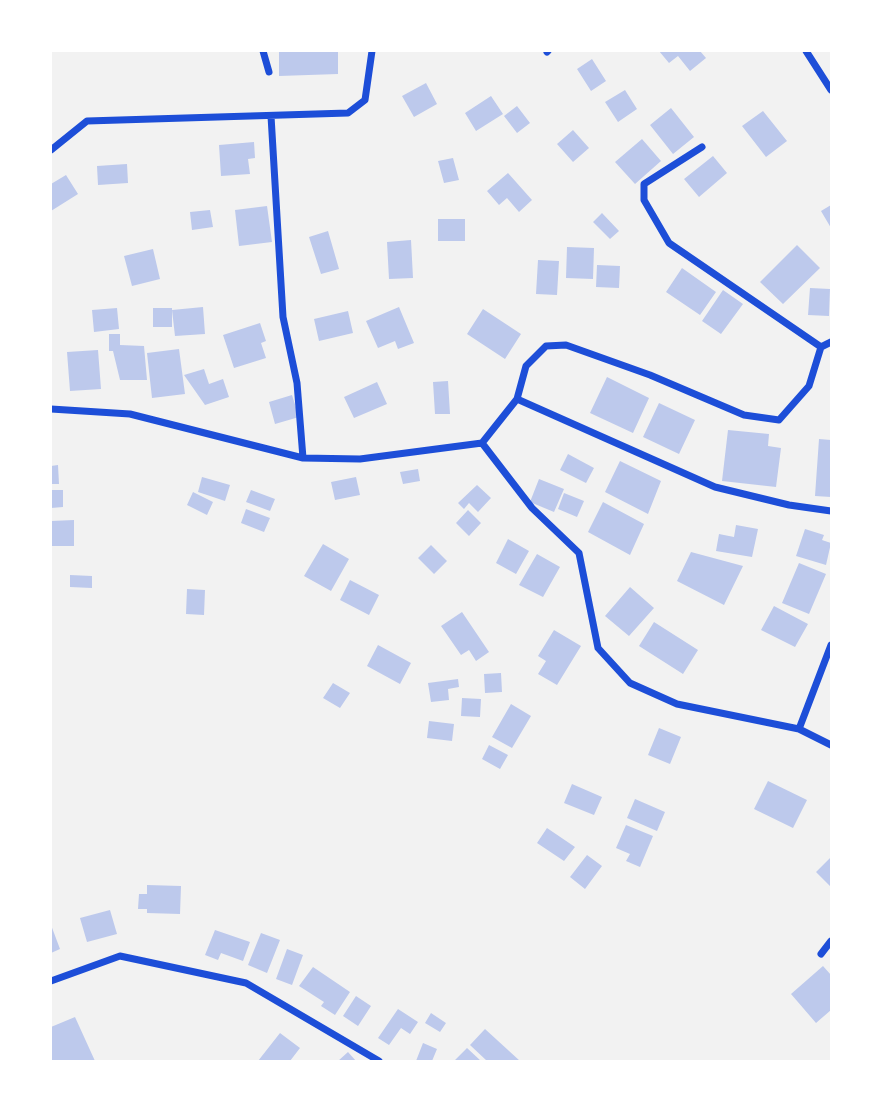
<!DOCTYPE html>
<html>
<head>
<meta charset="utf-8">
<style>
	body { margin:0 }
	#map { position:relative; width:882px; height:1112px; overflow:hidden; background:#f2f2f2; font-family:Arial,sans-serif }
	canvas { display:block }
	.frame { position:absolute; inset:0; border:52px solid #fff; pointer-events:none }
</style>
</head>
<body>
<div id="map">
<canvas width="882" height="1112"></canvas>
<div class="frame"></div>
</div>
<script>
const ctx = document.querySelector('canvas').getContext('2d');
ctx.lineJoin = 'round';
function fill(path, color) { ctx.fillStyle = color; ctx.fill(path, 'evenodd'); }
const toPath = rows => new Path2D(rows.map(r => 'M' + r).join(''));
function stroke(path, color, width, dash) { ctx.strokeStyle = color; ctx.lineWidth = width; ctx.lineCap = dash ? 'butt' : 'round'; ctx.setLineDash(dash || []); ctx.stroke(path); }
const building = toPath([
	[279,51,338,51,338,74,279,76],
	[659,51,700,51,706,58,690,71,678,56,669,63],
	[592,59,606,81,591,91,577,69],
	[426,83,437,104,414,117,402,96],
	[625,90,637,109,618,122,605,102],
	[491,96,503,114,476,131,465,113],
	[517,106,530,123,517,133,504,116],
	[671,108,694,137,673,154,650,125],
	[763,111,787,141,766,157,742,126],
	[573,130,589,148,573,162,557,144],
	[642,139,661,161,635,184,615,162],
	[254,142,255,158,248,159,250,174,221,176,219,145],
	[713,156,727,173,699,197,684,179],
	[453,158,459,180,444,183,438,161],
	[127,164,128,183,98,185,97,166],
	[508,173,532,200,519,212,507,198,499,205,487,191],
	[66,175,78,194,51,211,51,184],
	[831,205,831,228,821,211],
	[267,206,272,242,239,246,235,210],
	[210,210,213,227,192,230,190,212],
	[602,213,619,231,610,239,593,222],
	[438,219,465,219,465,241,438,241],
	[328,231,339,269,321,274,309,237],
	[411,240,413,278,389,279,387,242],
	[797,245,820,268,783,304,760,282],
	[567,247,594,248,593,279,566,278],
	[153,249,160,279,132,286,124,256],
	[538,260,559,261,557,295,536,294],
	[597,265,620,266,619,288,596,287],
	[682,268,716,292,700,315,666,292],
	[810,288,830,289,829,316,808,315],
	[723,290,743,304,721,334,702,321],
	[203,307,205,334,175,336,172,310],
	[399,307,414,343,398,349,395,341,378,348,366,321],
	[117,308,119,329,94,332,92,310],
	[153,308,172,308,172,327,153,327],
	[483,309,521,334,505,359,467,334],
	[348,311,353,333,319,341,314,319],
	[260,323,266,341,261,343,266,358,234,368,223,335],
	[109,334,120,334,120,345,144,346,147,380,120,380,113,351,109,351],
	[179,349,185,394,152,398,147,353],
	[98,350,101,389,70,391,67,352],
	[204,369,209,384,223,379,229,397,205,405,184,375],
	[607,377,649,398,633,433,590,413],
	[448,381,450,414,435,414,433,382],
	[377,382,387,404,354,418,344,397],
	[292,395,299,417,275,424,269,402],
	[659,403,695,420,679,454,643,437],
	[728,430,769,434,768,446,781,448,776,487,722,481],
	[819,439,831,440,831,497,815,496],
	[568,454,594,468,586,483,560,470],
	[620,461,661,481,648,514,605,492],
	[58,465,59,484,51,484,51,466],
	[418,469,420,481,403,484,400,472],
	[202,477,230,485,225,501,198,492],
	[356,477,360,495,335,500,331,482],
	[539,479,564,489,554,512,530,502],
	[477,485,491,498,478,512,469,503,464,509,458,503],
	[51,490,63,490,63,507,51,508],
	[251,490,275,499,270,511,246,502],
	[193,492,213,502,207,515,187,505],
	[564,493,584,501,577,517,558,509],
	[603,502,644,524,630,555,588,532],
	[246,509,270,518,264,532,241,523],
	[468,510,481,523,469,536,456,523],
	[74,520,74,546,51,546,51,521],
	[736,525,758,529,752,557,716,551,719,534,734,537],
	[805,529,824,535,822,540,831,543,826,565,796,556],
	[508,539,529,551,516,574,496,563],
	[323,544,349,559,331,591,304,576],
	[431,545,447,561,434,574,418,558],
	[691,552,743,566,724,605,677,581],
	[537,554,560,567,543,597,519,585],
	[799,563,826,574,809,614,782,603],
	[70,575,92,576,92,588,70,587],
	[350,580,379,595,369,615,340,600],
	[630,587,654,608,629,636,605,616],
	[187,589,205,590,204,615,186,614],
	[774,606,808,624,795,647,761,630],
	[462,612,489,652,476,661,469,650,461,655,441,626],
	[654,622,698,650,683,674,639,646],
	[554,630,581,646,557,685,538,674,546,661,538,656],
	[378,645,411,663,400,684,367,666],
	[501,673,502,692,485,693,484,674],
	[458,679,459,687,448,689,449,700,431,702,428,683],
	[333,683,350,693,340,708,323,698],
	[462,698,481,699,480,717,461,716],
	[511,704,531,716,512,748,492,737],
	[429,721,454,724,452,741,427,738],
	[659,728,681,737,670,764,648,755],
	[489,745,508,755,500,769,482,759],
	[768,781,807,800,793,828,754,809],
	[572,784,602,797,594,815,564,803],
	[635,799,665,812,657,831,627,818],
	[626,825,653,836,640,867,626,861,630,854,616,848],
	[547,828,575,847,564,861,537,843],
	[587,855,602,866,585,889,570,877],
	[831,857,831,887,816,872],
	[147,885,181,886,180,914,147,913,147,909,138,909,139,894,147,894],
	[110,910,117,934,87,942,80,918],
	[51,925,60,949,51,953],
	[215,930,250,942,243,961,221,953,218,960,205,955],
	[261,933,280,940,267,973,248,965],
	[287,949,303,955,292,985,276,979],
	[823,966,831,975,831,1010,816,1023,791,994],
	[313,967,350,992,335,1015,321,1006,324,1002,299,986],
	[356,996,371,1006,358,1026,343,1016],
	[398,1009,418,1022,410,1034,401,1028,389,1045,378,1038],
	[431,1013,446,1023,440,1032,425,1023],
	[75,1017,95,1061,51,1061,51,1027],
	[485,1029,520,1061,487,1061,470,1045],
	[280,1033,300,1048,290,1061,258,1061],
	[423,1043,437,1049,432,1061,416,1061],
	[467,1048,481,1061,454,1061],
	[348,1052,356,1061,338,1061]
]);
const minor = toPath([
	[263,51,269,72],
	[806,51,831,90],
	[547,52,548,51],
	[271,116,283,317,297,383,303,458],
	[702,147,644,184,644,200,669,243,821,347],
	[51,150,87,121,348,113,365,100,372,51],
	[831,342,821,347,809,386,779,420,744,415,650,375,566,345,546,346,526,366,517,399,715,487,789,505,831,511],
	[51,409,130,414,303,458,360,459,482,443,532,508,579,553,598,648,630,683,677,704,799,729,831,745],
	[482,443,517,399],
	[799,729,831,645],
	[821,954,831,941],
	[51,981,120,956,246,983,379,1061]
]);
fill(building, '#bdc9ec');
stroke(minor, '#1d4ed8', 7);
</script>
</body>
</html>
